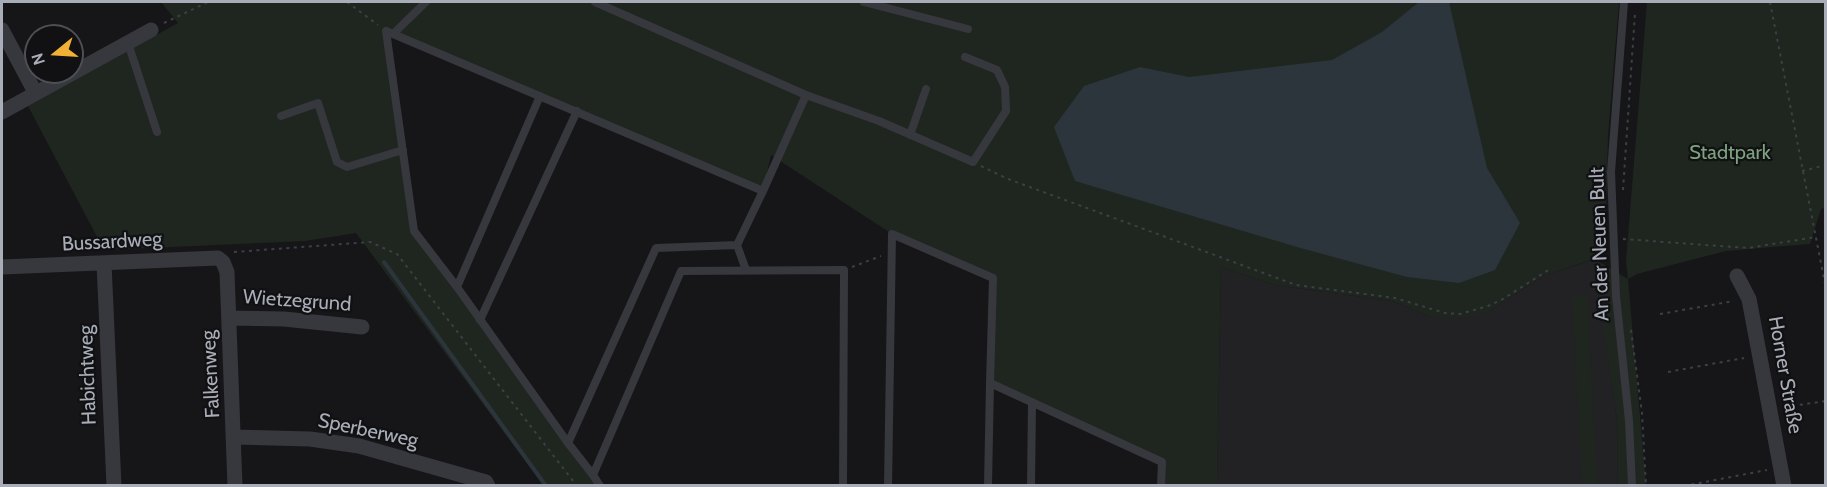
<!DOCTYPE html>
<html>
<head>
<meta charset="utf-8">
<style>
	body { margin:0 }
	#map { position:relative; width:1827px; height:487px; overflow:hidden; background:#161618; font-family:Cabin,sans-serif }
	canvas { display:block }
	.frame { position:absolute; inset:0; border:3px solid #a8adb8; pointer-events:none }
	.north { position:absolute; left:24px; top:24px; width:60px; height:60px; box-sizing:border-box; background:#111113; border:2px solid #4d4f55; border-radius:50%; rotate:252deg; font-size:16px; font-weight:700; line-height:24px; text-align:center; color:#a8adb8 }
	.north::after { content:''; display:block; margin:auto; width:21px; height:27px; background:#f2b134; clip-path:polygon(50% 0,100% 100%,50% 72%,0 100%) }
</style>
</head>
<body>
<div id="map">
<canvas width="1827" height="487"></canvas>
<div class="frame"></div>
<div class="north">N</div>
</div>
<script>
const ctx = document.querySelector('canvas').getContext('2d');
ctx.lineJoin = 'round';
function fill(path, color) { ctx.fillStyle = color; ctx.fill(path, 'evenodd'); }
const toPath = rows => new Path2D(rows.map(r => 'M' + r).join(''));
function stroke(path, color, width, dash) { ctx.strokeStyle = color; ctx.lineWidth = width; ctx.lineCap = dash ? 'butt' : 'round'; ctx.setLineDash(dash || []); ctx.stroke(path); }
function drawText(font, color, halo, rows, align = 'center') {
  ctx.font = font + ' Cabin,sans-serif'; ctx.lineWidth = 4.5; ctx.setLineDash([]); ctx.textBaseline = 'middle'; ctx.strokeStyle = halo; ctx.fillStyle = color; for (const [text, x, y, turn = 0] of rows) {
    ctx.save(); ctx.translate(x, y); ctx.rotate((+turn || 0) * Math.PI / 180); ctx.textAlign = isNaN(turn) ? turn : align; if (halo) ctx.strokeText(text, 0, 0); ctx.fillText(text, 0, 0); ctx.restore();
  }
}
const built = toPath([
	[1594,259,1617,420,1618,485,1217,486,1221,267,1275,285,1392,301,1428,316,1491,310,1543,276]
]);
const green = toPath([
	[161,2,1619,2,1608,136,1606,211,1594,259,1628,279,1626,261,1647,2,1825,2,1825,208,1821,209,1810,244,1726,251,1637,274,1628,279,1646,485,1618,485,1617,420,1593,259,1543,276,1491,310,1470,317,1449,319,1428,316,1392,301,1275,285,1221,267,1217,485,1161,485,1161,462,990,383,993,278,892,234,771,155,763,191,386,31,414,231,600,485,543,485,356,233,305,241,104,250,28,106,178,23],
	[1587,295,1597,485,1582,485,1572,296]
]);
const water = toPath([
	[1419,2,1449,2,1487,168,1520,223,1495,270,1459,283,1407,277,1297,247,1075,181,1054,127,1084,86,1140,67,1189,77,1332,60,1382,32]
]);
const stream = toPath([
	[384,262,546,486]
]);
const path = toPath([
	[347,2,378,25],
	[1770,2,1826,289],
	[164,23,208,2],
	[981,166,1008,179,1296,285,1395,298,1445,313,1460,314,1488,306,1503,299,1550,269],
	[1802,171,1826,165],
	[1623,190,1635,13],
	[1623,239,1748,248,1816,237],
	[234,252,370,242,397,254,577,486],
	[852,267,881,256],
	[1660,314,1734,301],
	[1631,330,1642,413,1646,486],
	[1668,372,1744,358],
	[1785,407,1826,401],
	[1684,486,1767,470]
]);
const service = toPath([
	[595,2,806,95,763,191],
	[864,2,968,29],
	[1624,2,1611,172,1616,296,1629,421,1632,486],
	[393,34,426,2],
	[128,43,157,132],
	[806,95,879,121,973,162,1006,111,1005,87,997,70,965,57],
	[281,116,318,103,337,162,347,167,403,150],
	[910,135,926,89],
	[737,245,746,270],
	[457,287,540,96],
	[480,320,577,111],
	[568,443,656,248,737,245,763,191,386,31,414,231,457,287,568,443,593,475],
	[600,486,593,475,681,271,844,270,843,486],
	[888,486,892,234,993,278,990,383,1162,462,1161,486],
	[988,486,990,383],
	[1031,486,1032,402]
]);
const minor = toPath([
	[2,30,35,92],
	[2,112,151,30],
	[104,263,114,486],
	[2,267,218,258,223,262,227,272,235,486],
	[1737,276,1749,299,1784,486],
	[229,318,284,319,362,327],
	[235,437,310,439,359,446,486,482,488,486]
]);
const parkNames = [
	["Stadtpark",1730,153]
];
const streetNames = [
	["Bussardweg",112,242,-3],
	["An der Neuen Bult",1600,244,-92],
	["Wietzegrund",297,301,4],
	["Falkenweg",211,374,-93],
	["Habichtweg",88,375,-92],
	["Horner Straße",1785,375,80],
	["Sperberweg",368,431,12]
];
fill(built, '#222225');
fill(green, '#1e261f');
fill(water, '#2c353c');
stroke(stream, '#2c353c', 4);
stroke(path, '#3d3f44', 2, [3, 4.5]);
stroke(service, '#37383d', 8);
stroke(minor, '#37383d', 15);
drawText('20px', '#7fa381', '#111113', parkNames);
drawText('20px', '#a8adb8', '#111113', streetNames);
</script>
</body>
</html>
